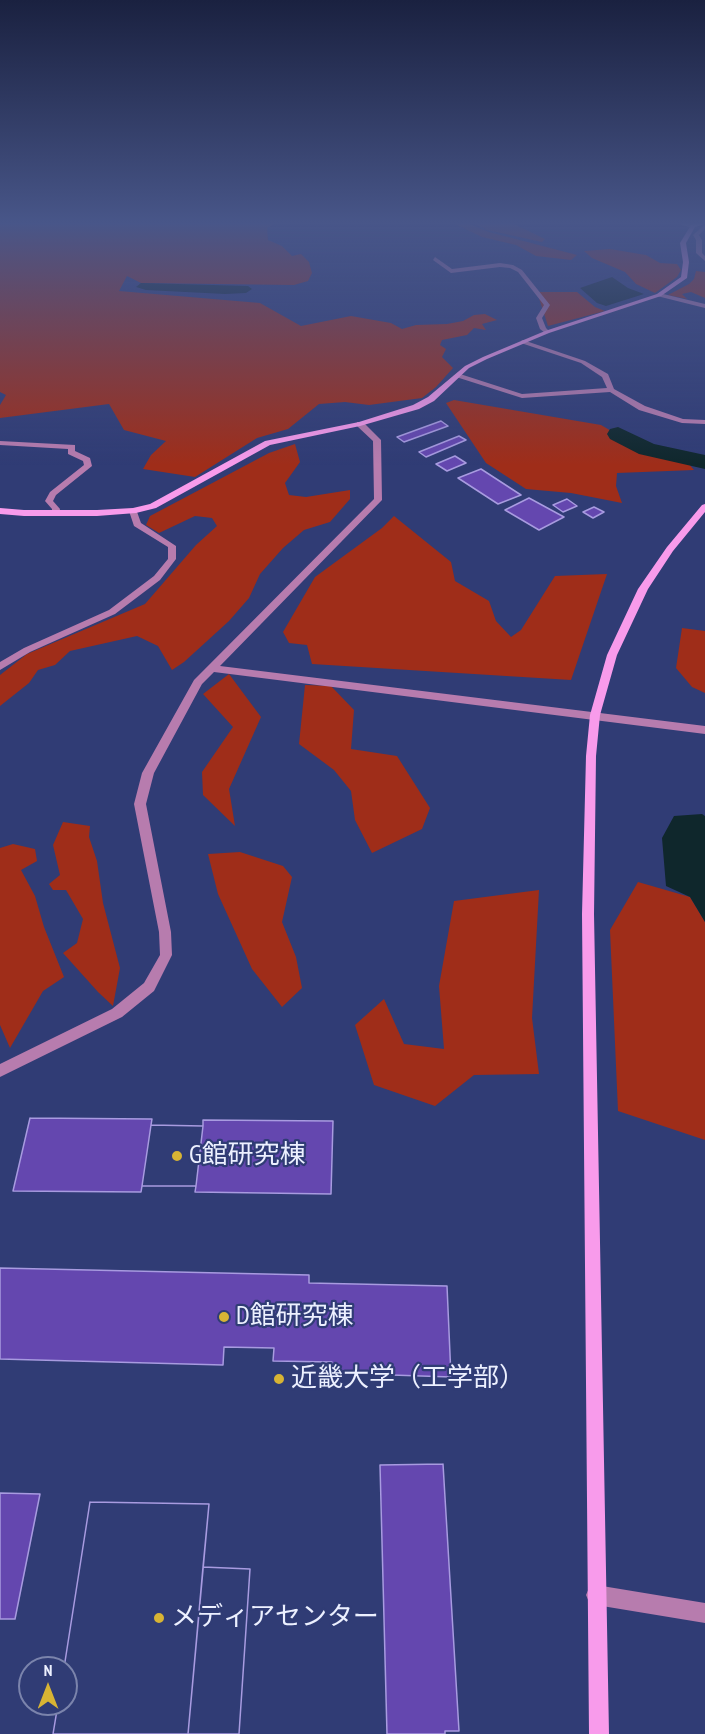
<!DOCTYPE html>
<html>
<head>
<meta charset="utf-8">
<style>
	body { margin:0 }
	#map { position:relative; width:705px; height:1734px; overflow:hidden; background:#303c75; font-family:"PT Sans Narrow",sans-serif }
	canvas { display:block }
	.north { position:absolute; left:18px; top:1656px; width:60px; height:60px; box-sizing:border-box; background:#303c75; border:2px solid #7b84ac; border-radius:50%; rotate:0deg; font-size:16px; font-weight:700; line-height:24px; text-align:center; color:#ecf0ff }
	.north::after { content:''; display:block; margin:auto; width:21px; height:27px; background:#d8b434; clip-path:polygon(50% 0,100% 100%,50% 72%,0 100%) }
</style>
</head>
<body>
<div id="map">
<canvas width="705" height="1734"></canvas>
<div class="north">N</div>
</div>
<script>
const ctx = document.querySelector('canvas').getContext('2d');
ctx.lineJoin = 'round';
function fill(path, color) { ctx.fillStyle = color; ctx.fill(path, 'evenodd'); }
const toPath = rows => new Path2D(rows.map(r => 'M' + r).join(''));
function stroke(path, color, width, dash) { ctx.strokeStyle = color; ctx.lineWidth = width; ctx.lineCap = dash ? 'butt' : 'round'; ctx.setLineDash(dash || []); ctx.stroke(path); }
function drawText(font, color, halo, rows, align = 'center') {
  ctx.font = font + ' "PT Sans Narrow","Noto Sans JP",sans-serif'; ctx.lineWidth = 4.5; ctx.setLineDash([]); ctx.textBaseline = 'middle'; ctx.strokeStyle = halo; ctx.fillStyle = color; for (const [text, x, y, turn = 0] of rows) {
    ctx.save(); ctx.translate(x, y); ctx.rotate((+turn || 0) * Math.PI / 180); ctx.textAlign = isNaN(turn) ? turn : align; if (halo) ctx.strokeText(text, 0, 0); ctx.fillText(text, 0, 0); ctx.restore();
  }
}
const green = toPath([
	[0,222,277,222,267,228,268,240,282,246,292,256,301,254,309,262,312,273,308,281,294,285,141,283,127,276,119,291,260,303,301,326,351,316,391,323,402,329,416,325,447,324,463,321,474,315,485,314,497,320,482,324,486,330,474,328,467,335,442,340,440,345,446,349,442,357,453,368,436,387,422,398,369,405,345,402,319,404,288,429,257,438,195,477,143,469,151,455,166,441,124,430,109,404,0,418,0,405,6,395,0,392],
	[451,222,465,222,489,232,577,255,571,260,536,256,516,245,482,237],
	[470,222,510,222,545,239,542,242,487,230],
	[610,249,646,255,660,263,677,264,681,270,677,277,655,293,636,284,625,272,592,258,584,251],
	[696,271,705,272,705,298,691,292,682,294,687,299,668,295,689,284,694,279],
	[537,292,577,292,595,307,605,311,548,326],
	[454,400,601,425,647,452,688,463,694,470,617,473,616,486,622,503,571,493,526,489,486,463,446,403],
	[295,444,300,462,285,483,289,495,306,497,350,490,350,499,330,522,304,530,283,548,260,574,249,598,229,621,184,662,172,670,158,646,137,636,70,651,55,665,38,670,29,683,0,706,0,675,27,654,145,604,196,545,217,526,212,518,195,516,159,533,146,525,150,516,269,453],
	[394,516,451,562,455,581,489,601,496,621,511,637,521,630,555,576,607,574,571,680,312,664,307,645,289,643,283,632,315,577,382,528],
	[682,628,705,631,705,693,692,687,676,668],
	[229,674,261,717,229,789,235,826,203,795,202,772,233,727,203,694],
	[305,685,331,686,354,710,351,749,397,756,430,808,422,829,372,853,355,820,351,791,334,770,299,744],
	[63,822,90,826,89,837,97,861,103,903,120,968,113,1006,98,992,63,953,77,943,83,919,66,890,53,890,49,884,60,875,53,845],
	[13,844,35,849,37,861,21,870,35,896,44,927,64,977,43,991,10,1048,0,1025,0,848],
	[240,852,283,866,292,877,282,922,296,957,302,988,282,1007,252,969,218,894,208,854],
	[638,882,690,897,705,922,705,1140,618,1111,610,930],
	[539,890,532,1018,539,1074,474,1075,435,1106,374,1085,355,1025,384,999,404,1044,444,1049,439,986,454,901]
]);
const water = toPath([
	[612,277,628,288,644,294,606,306,597,303,580,288],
	[141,283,248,286,252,289,246,293,225,294,146,290,136,287],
	[702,814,705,816,705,922,690,897,666,886,662,838,674,816]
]);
const river = toPath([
	[618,427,654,444,705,455,705,469,639,454,610,439,607,434,610,429,618,427]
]);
const building = toPath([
	[441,421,448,426,404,442,397,437,441,421],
	[459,436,466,440,426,457,419,452,459,436],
	[455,456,466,463,447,471,436,464,455,456],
	[481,469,521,495,498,504,458,478,481,469],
	[529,498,564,517,539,530,505,510,529,498],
	[567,499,577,506,563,512,553,505,567,499],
	[594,507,604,512,593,518,583,512,594,507],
	[30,1118,152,1119,151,1125,203,1126,203,1120,333,1121,331,1194,195,1192,196,1186,142,1186,141,1192,13,1191,30,1118],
	[151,1125,203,1126,196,1186,142,1186,151,1125],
	[0,1268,309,1275,309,1283,447,1286,451,1377,332,1373,332,1362,273,1361,274,1348,224,1347,223,1365,0,1359,0,1268],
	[443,1464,459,1731,445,1731,445,1734,387,1734,380,1465,443,1464],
	[0,1493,40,1494,15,1619,0,1619,0,1493],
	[90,1502,209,1504,203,1567,250,1569,239,1734,53,1734,58,1704,66,1704,66,1668,64,1668,90,1502],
	[90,1502,209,1504,188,1734,53,1734,58,1704,66,1704,66,1668,64,1668,90,1502],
	[203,1567,250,1569,239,1734,188,1734,203,1567]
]);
const street = toPath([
	[671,222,682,222,696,226,693,228,671,222],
	[705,224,705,229,699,235,702,240,702,253,705,256,705,261,696,253,696,240,693,235,705,224],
	[435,257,452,269,500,263,513,265,522,270,550,305,542,318,546,328,550,332,545,333,540,329,536,318,544,305,518,272,510,268,500,267,451,273,433,260,435,257],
	[659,293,705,304,705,308,657,296,656,295,659,293],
	[523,340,585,361,608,374,614,389,645,406,683,419,705,420,705,424,682,423,639,410,610,392,522,398,453,376,460,374,522,394,607,388,602,377,581,363,521,343,521,341,523,340],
	[357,422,363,422,381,440,382,500,220,666,705,726,705,734,214,672,202,684,154,773,146,804,171,932,172,955,154,991,122,1017,0,1077,0,1064,112,1009,144,983,160,955,159,932,134,804,142,773,194,680,374,499,373,441,357,426,357,422],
	[0,441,75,445,75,451,90,458,92,466,56,495,53,501,60,509,59,514,52,516,52,509,45,501,50,492,84,465,83,461,68,454,68,449,0,445,0,441],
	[130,509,136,509,141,523,176,546,176,559,160,580,115,614,30,652,0,670,0,662,24,648,109,610,154,576,168,559,168,547,134,526,129,511,130,509],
	[596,1585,705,1603,705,1623,596,1605,589,1602,586,1595,589,1588,596,1585]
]);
const secondary = toPath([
	[699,222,705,222,705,224,695,227,686,243,689,262,687,278,661,296,549,333,487,359,469,368,434,401,419,409,360,426,270,445,156,508,136,513,97,516,24,516,0,514,0,508,24,510,97,510,133,508,150,504,265,441,359,422,413,405,428,397,465,366,483,357,545,331,657,294,681,277,683,262,680,243,691,225,699,222],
	[705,504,705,512,673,551,648,589,617,655,600,715,596,756,594,914,609,1734,589,1734,582,914,586,756,590,715,607,655,638,589,667,547,702,505,705,504]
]);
const markers = [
	[177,1156,6,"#d8b434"],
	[224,1317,6,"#d8b434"],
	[279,1379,6,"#d8b434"],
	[159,1618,6,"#d8b434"]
];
const nearPoinames = [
	["G館研究棟",189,1156],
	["D館研究棟",236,1317],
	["近畿大学（工学部）",291,1379],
	["メディアセンター",171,1618]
];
fill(green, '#9f2d19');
fill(water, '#0f272c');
fill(river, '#0f272c');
fill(building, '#6447af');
stroke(building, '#a89be0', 1.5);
fill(street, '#b77cae');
fill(secondary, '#f89beb');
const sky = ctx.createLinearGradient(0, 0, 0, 465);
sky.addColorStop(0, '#1a2140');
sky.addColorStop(0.48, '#485689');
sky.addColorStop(1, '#48568900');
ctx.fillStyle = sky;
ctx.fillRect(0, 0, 705, 465);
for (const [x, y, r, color] of markers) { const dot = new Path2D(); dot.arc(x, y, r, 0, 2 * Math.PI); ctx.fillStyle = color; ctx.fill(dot); stroke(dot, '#303c75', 2); }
drawText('26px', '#ecf0ff', '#303c75', nearPoinames, 'left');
</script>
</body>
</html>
